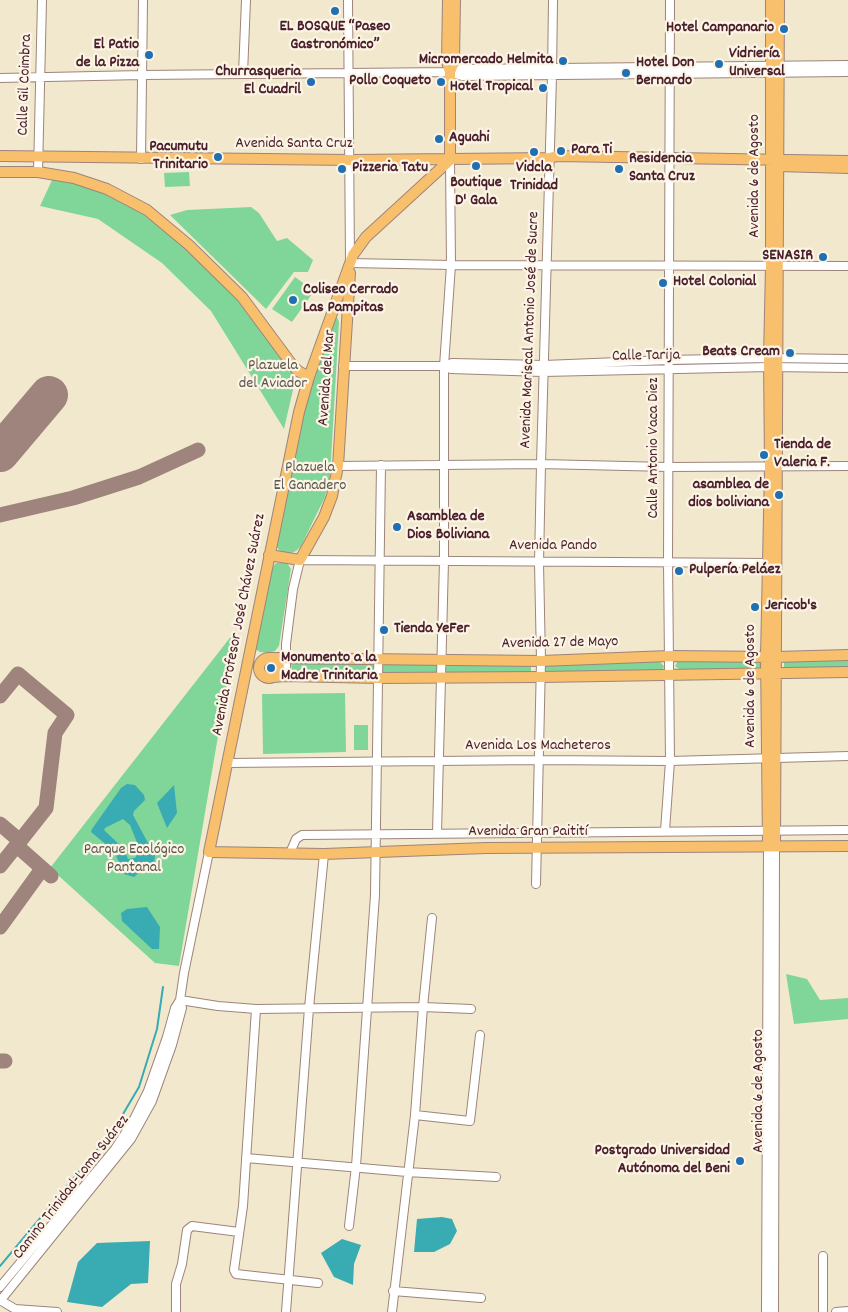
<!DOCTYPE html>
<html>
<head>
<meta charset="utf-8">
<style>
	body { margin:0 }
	canvas { display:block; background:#f2e8cd }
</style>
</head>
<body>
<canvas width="848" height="1312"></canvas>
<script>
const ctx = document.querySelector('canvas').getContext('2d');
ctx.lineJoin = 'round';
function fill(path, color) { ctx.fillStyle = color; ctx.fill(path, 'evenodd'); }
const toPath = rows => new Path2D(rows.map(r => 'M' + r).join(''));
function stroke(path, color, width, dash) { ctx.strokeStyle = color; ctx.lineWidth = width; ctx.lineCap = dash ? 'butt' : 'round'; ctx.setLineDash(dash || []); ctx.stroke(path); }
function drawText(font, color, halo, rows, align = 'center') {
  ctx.font = font + ' Dekko,sans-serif'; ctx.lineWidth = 4.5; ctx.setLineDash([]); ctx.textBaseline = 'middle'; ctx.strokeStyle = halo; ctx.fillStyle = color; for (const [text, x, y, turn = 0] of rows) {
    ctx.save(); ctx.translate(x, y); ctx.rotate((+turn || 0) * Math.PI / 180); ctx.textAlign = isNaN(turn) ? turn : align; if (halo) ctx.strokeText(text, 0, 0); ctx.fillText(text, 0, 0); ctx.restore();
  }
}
const green = toPath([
	[189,172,190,186,165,187,164,173],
	[53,178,73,180,127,201,174,236,231,293,263,329,296,377,284,429,211,311,162,263,98,219,40,206],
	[251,207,259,213,277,241,287,238,313,260,308,272,294,272,266,309,170,215,187,210],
	[295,277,314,291,292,322,272,309],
	[337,317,339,322,330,477,325,497,301,546,296,551,289,554,281,553,277,547,279,534,306,403,333,322],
	[276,563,287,563,291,569,279,646,275,651,268,653,260,652,255,649,269,572],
	[236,630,179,966,155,963,50,868],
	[848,657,848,670,784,668,784,660],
	[763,659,764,670,680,670,675,666,678,661],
	[291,660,376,662,375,675,292,676],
	[658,660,664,666,663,670,546,673,544,670,544,666],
	[381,661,438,663,439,675,381,676],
	[449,663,526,664,531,667,531,672,449,675,446,672,446,667],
	[345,693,346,752,263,754,262,694],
	[354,725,368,725,368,750,354,750],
	[786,974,807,979,820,1000,848,998,848,1019,794,1024]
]);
const water = toPath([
	[127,784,135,785,144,795,145,800,134,811,133,815,155,856,154,864,145,867,134,877,124,874,114,851,91,832,92,829,121,788],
	[123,819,130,825,140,850,135,858,128,859,124,849,104,830,105,828],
	[174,785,177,813,167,828,157,803],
	[147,907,160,927,159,949,152,949,122,921,121,913,127,909],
	[442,1217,452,1219,457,1231,450,1244,434,1252,414,1252,417,1219],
	[342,1239,361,1245,354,1264,353,1285,334,1277,321,1253],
	[150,1241,148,1283,131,1284,102,1307,67,1302,78,1262,97,1243]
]);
const stream = toPath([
	[0,1266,113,1131,139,1087,157,1029,163,987]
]);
const taxiway = toPath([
	[0,515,73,498,139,477,198,450],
	[0,696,18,674,67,715,55,733,46,808,20,841],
	[0,824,20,841,0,866],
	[17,846,51,876],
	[0,927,42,869],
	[0,1061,5,1061]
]);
const runway = toPath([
	[0,453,49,395]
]);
const minor = toPath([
	[348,0,350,263,451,265,848,266],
	[450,72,462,76,848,72],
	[243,74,246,0],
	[0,78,142,75,450,72,460,69,848,65],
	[141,159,143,0],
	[38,172,42,0],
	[343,366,444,366,452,363,544,365,668,360,769,358,848,359],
	[444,366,451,369,543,372,769,367,848,368],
	[338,466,541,464,668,467,848,466],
	[286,676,286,644,293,589,300,560,771,563],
	[227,763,539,760,670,761,848,756],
	[665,831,670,761,668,563,670,0],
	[437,833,444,561,444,366,451,265,450,160],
	[290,853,296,839,302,835,848,830],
	[536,884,541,661,539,563,541,464,552,76,553,0],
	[180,1000,218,1006,256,1009,423,1007,432,918],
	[256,1009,243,1206,234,1270,236,1274,318,1283],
	[415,1115,423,1007,471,1009],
	[246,1158,407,1172,496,1177],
	[349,1226,356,1166,375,895,381,465],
	[0,1287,115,1149,132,1123,148,1091,167,1037,175,1008,180,1000],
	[393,1291,481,1298],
	[0,1300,15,1309,57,1312],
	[0,1301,131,1139,152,1101,172,1045,182,1008,180,1000,184,973,209,852],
	[176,1312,176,1284,182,1264,187,1230,192,1226,239,1232],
	[286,1312,309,1008,324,854],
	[392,1312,415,1115,470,1121,480,1035],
	[766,1312,768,846],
	[774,1312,775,846],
	[823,1312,823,1256],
	[836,1312,848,1311]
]);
const major = toPath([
	[448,0,447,62,450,72,450,160,366,237,353,255,309,377,299,412,209,852,324,854,486,848,848,846],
	[450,72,454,62,455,0],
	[0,156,351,160,550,158,557,156,848,161],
	[777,166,848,168],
	[0,172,38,172,74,178,107,189,147,210,189,245,242,297,293,366,298,371,309,377],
	[269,555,300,560,324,517,332,496,338,466,350,273],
	[272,658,541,661,669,656,775,657,848,655],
	'259 668a10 10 0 1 1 20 0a10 10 0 1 1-20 0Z',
	[273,677,286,676,378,678,541,677,848,672],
	[768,846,766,657,770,467,769,358,771,266,771,0],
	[775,846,779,0]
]);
const markers = [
	[335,11,5,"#1f6fb2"],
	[784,29,5,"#1f6fb2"],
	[149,55,5,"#1f6fb2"],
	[563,61,5,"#1f6fb2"],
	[719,64,5,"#1f6fb2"],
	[626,73,5,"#1f6fb2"],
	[311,82,5,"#1f6fb2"],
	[441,82,5,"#1f6fb2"],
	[543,88,5,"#1f6fb2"],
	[439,139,5,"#1f6fb2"],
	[561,151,5,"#1f6fb2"],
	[534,152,5,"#1f6fb2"],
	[218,157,5,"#1f6fb2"],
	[476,166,5,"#1f6fb2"],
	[342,169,5,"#1f6fb2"],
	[619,169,5,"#1f6fb2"],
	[823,257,5,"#1f6fb2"],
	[663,283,5,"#1f6fb2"],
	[293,300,5,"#1f6fb2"],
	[790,353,5,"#1f6fb2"],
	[764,455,5,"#1f6fb2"],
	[779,495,5,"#1f6fb2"],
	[397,527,5,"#1f6fb2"],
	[679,571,5,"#1f6fb2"],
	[755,607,5,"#1f6fb2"],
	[384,630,5,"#1f6fb2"],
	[271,668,5,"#1f6fb2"],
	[740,1161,5,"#1f6fb2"]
];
const poiNames = [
	["EL BOSQUE “Paseo",335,28,"center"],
	["Gastronómico”",335,46,"center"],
	["Hotel Campanario",774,29,"right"],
	["El Patio",139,46,"right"],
	["de la Pizza",139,64,"right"],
	["Vidriería",729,55],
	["Universal",729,73],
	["Micromercado Helmita",553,61,"right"],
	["Hotel Don",636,64],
	["Bernardo",636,82],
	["Churrasqueria",301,73,"right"],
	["El Cuadril",301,91,"right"],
	["Pollo Coqueto",431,82,"right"],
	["Hotel Tropical",533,88,"right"],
	["Aguahi",449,139],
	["Pacumutu",208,148,"right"],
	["Trinitario",208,166,"right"],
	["Para Ti",571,151],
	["Residencia",629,160],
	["Santa Cruz",629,178],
	["Pizzeria Tatu",352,169],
	["Vidcla",534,169,"center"],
	["Trinidad",534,187,"center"],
	["Boutique",476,184,"center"],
	["D' Gala",476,202,"center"],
	["SENASIR",813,257,"right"],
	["Hotel Colonial",673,283],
	["Coliseo Cerrado",303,291],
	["Las Pampitas",303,309],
	["Beats Cream",780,353,"right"],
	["Tienda de",774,446],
	["Valeria F.",774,464],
	["asamblea de",769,486,"right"],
	["dios boliviana",769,504,"right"],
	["Asamblea de",407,518],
	["Dios Boliviana",407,536],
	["Pulpería Peláez",689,571],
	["Jericob's",765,607],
	["Tienda YeFer",394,630],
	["Monumento a la",281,659],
	["Madre Trinitaria",281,677],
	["Postgrado Universidad",730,1152,"right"],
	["Autónoma del Beni",730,1170,"right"]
];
const streetNames = [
	["Calle Gil Coimbra",26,85,-88],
	["Avenida Santa Cruz",294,145],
	["Avenida 6 de Agosto",756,176,-90],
	["Avenida Mariscal Antonio José de Sucre",531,330,-88],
	["Calle Tarija",646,357,-1],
	["Avenida del Mar",328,378,-86],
	["Calle Antonio Vaca Diez",655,448,-90],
	["Avenida Pando",553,547],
	["Avenida Profesor José Chávez Suárez",240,625,-79],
	["Avenida 27 de Mayo",560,644,-1],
	["Avenida 6 de Agosto",752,686,-90],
	["Avenida Los Macheteros",538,747],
	["Avenida Gran Paitití",528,833],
	["Avenida 6 de Agosto",760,1091,-90],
	["Camino Trinidad-Loma Suárez",72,1188,-52]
];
const parkNames = [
	["Plazuela",273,367],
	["del Aviador",273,385],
	["Plazuela",310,469],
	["El Ganadero",310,487],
	["Parque Ecológico",134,851],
	["Pantanal",134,869]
];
fill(green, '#80d699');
fill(water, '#39abb2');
stroke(stream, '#39abb2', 2);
stroke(taxiway, '#9e847c', 15);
stroke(runway, '#9e847c', 38);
stroke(minor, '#9e847c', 10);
stroke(major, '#9e847c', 12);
stroke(minor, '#fff', 8);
stroke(major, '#f8bf6c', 10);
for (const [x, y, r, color] of markers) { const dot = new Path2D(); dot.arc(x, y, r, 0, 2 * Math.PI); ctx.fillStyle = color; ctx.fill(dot); stroke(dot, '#fcf5e5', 2); }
drawText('bold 16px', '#4a1f2b', '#fcf5e5', poiNames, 'left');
drawText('16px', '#4a1f2b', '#fcf5e5', streetNames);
drawText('16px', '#5a564c', '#fcf5e5', parkNames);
</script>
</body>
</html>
